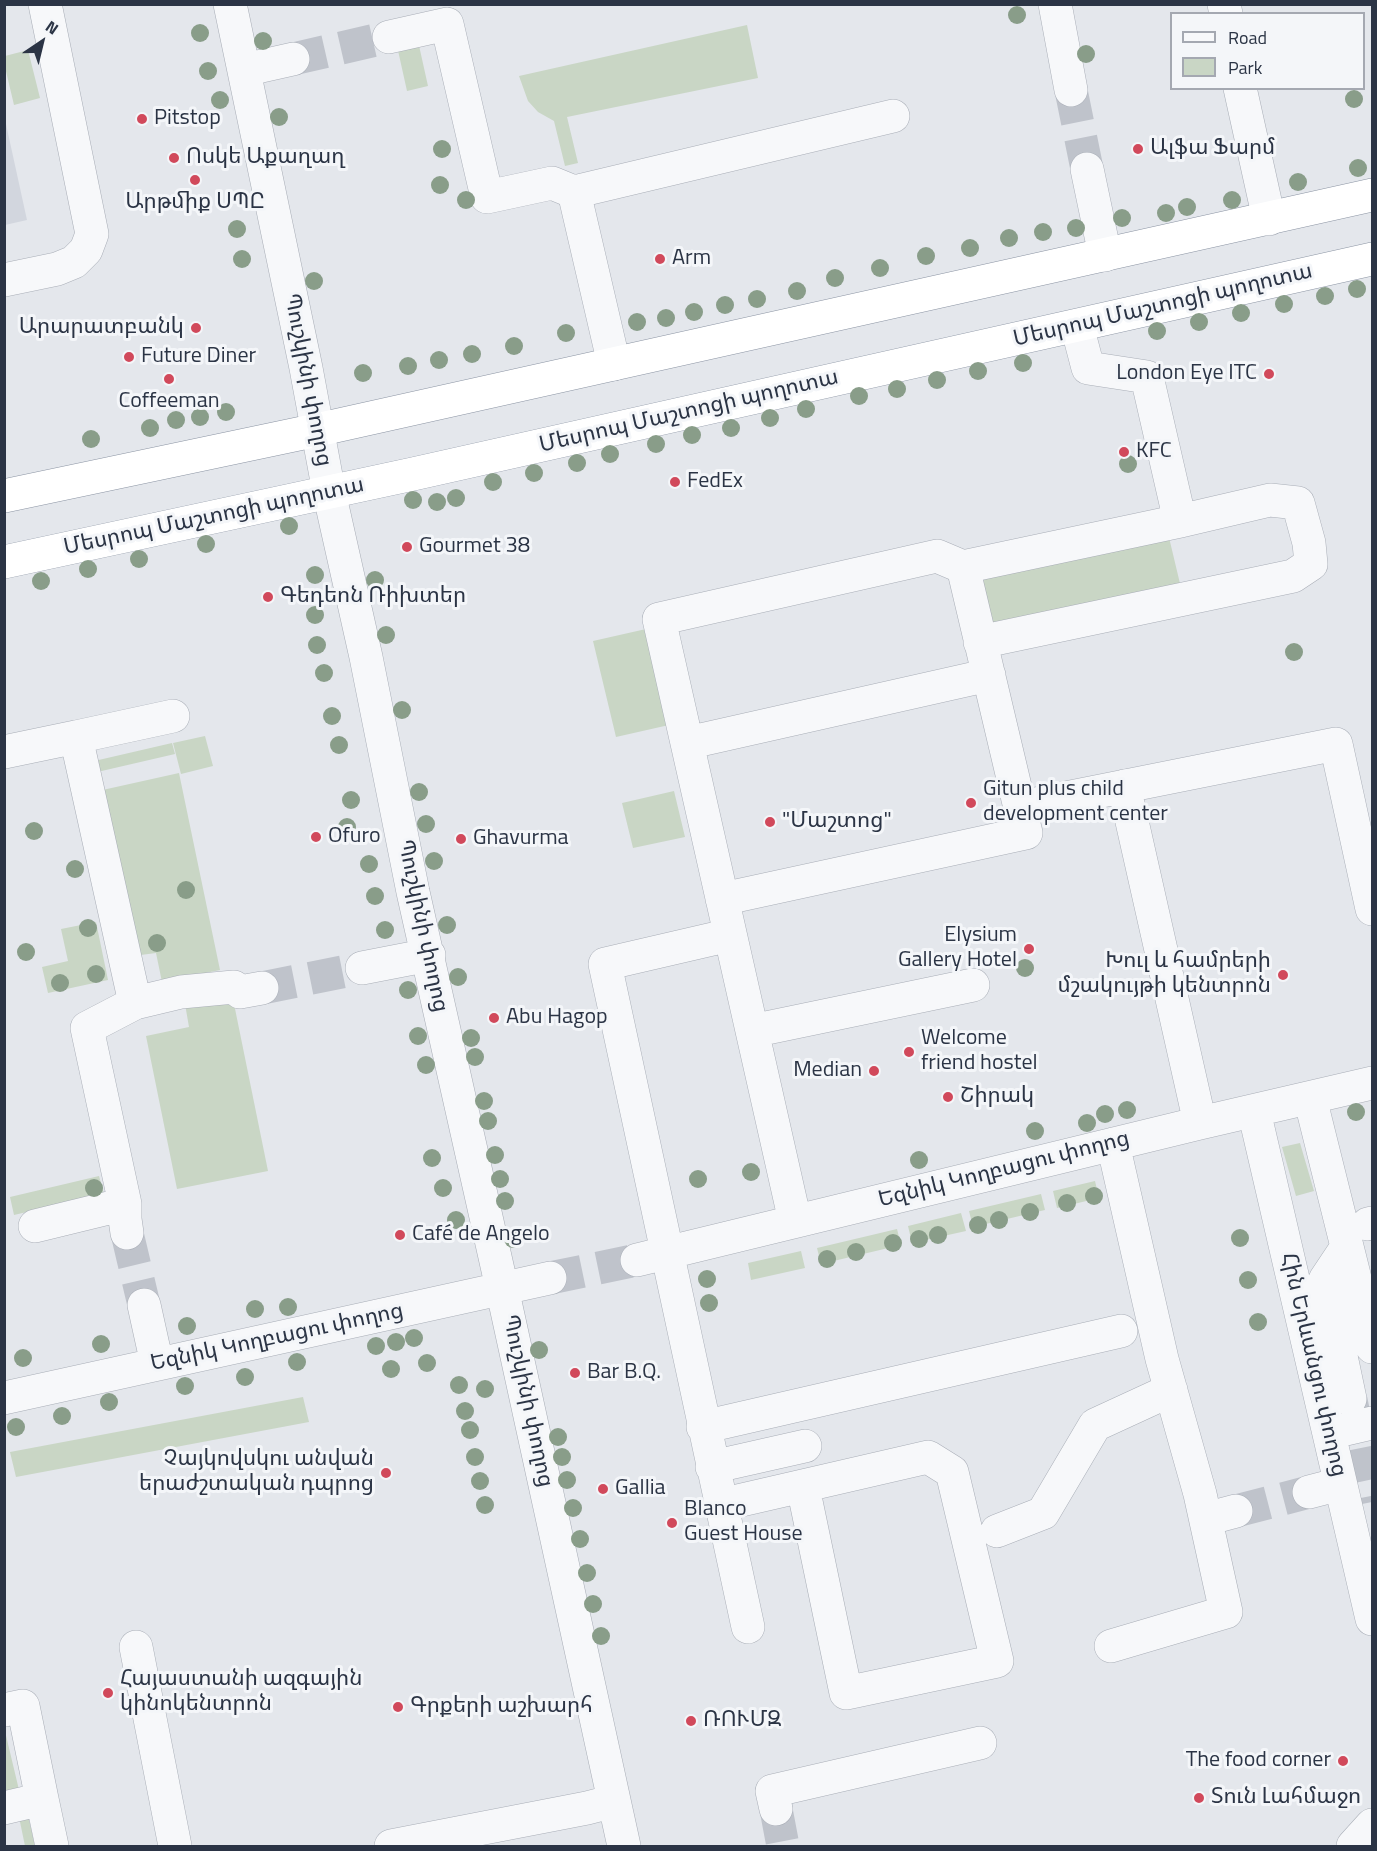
<!DOCTYPE html>
<html>
<head>
<meta charset="utf-8">
<style>
	body { margin:0 }
	#map { position:relative; width:1377px; height:1851px; overflow:hidden; background:#e4e7ec; font-family:"Titillium Web",sans-serif }
	canvas { display:block }
	.frame { position:absolute; inset:0; border:6px solid #2b3445; pointer-events:none }
	.legend { position:absolute; left:1170px; top:12px; width:195px; height:78px; box-sizing:border-box; background:#f4f6f9; border:2px solid #a4a8b1; margin:0; padding:8px 10px; list-style:none; font-size:18px; color:#2b3445 }
	.legend li { display:flex; align-items:center; gap:12px; height:30px }
	.legend b { width:30px; border:2px solid #a4a8b1 }
	.north { position:absolute; left:12px; top:12px; width:60px; height:60px; -webkit-text-stroke:4px #f4f6f9; paint-order:stroke; rotate:35deg; font-size:16px; font-weight:700; line-height:24px; text-align:center; color:#2b3445 }
	.north::after { content:''; display:block; margin:auto; width:21px; height:27px; background:#2b3445; clip-path:polygon(50% 0,100% 100%,50% 72%,0 100%) }
</style>
</head>
<body>
<div id="map">
<canvas width="1377" height="1851"></canvas>
<div class="frame"></div>
<ul class="legend">
<li><b style="height:8px;background:#f7f8fa"></b>Road</li>
<li><b style="height:16px;background:#c9d6c5"></b>Park</li>
</ul>
<div class="north">N</div>
</div>
<script>
const ctx = document.querySelector('canvas').getContext('2d');
ctx.lineJoin = 'round';
function fill(path, color) { ctx.fillStyle = color; ctx.fill(path, 'evenodd'); }
const toPath = rows => new Path2D(rows.map(r => 'M' + r).join(''));
function stroke(path, color, width, dash) { ctx.strokeStyle = color; ctx.lineWidth = width; ctx.lineCap = dash ? 'butt' : 'round'; ctx.setLineDash(dash || []); ctx.stroke(path); }
function drawText(font, color, halo, rows, align = 'center') {
  ctx.font = font + ' "Titillium Web","Noto Sans Armenian",sans-serif'; ctx.lineWidth = 6; ctx.setLineDash([]); ctx.textBaseline = 'middle'; ctx.strokeStyle = halo; ctx.fillStyle = color; for (const [text, x, y, turn = 0] of rows) {
    ctx.save(); ctx.translate(x, y); ctx.rotate((+turn || 0) * Math.PI / 180); ctx.textAlign = isNaN(turn) ? turn : align; if (halo) ctx.strokeText(text, 0, 0); ctx.fillText(text, 0, 0); ctx.restore();
  }
}
const built = toPath([
	[4,115,27,220,5,225,4,225]
]);
const green = toPath([
	[747,25,758,78,567,117,578,163,565,166,554,121,538,112,528,101,519,76],
	[418,41,428,86,407,91,397,46],
	[28,50,40,98,14,105,5,67,5,56],
	[1167,529,1182,592,991,631,977,570],
	[646,629,669,725,616,737,593,641],
	[205,736,213,766,181,774,173,743],
	[172,743,175,754,93,773,90,762],
	[179,773,220,970,162,982,156,953,133,956,98,791],
	[674,791,685,837,633,848,622,803],
	[96,922,108,980,48,993,42,967,68,961,61,929],
	[232,994,268,1171,177,1189,146,1036,189,1027,185,1004],
	[1300,1143,1314,1191,1296,1196,1282,1147],
	[99,1176,104,1194,14,1215,10,1197],
	[1095,1181,1099,1198,1057,1208,1053,1191],
	[1041,1194,1045,1210,973,1227,969,1211],
	[961,1213,966,1231,912,1243,908,1226],
	[897,1229,901,1245,821,1264,817,1248],
	[801,1251,805,1268,751,1280,748,1263],
	[303,1397,309,1422,16,1477,10,1452],
	[4,1727,19,1790,4,1793],
	[28,1815,35,1846,25,1846,19,1817]
]);
const minorTunnel = toPath([
	[293,59,389,37],
	[1071,90,1087,169],
	[262,988,362,968],
	[127,1233,144,1305],
	[550,1278,637,1260],
	[1351,1400,1372,1502],
	[1236,1511,1309,1492],
	[776,1809,783,1846]
]);
const minor = toPath([
	[230,4,306,368,329,492,366,657,413,892,502,1288,624,1846],
	[1055,4,1071,90],
	[1224,4,1226,14],
	[389,37,447,24,487,197,552,183,574,192,614,364],
	[244,70,293,59],
	[1240,88,1269,219],
	[1087,169,1105,255],
	[574,192,893,116],
	[4,280,57,269,74,262,86,250,92,234,45,4],
	[1077,326,1088,368,1147,377,1180,521],
	[76,737,173,716],
	[687,743,989,675],
	[4,752,76,737,135,1003,87,1028,125,1204,125,1219,127,1233],
	[1124,786,1200,1123],
	[1021,807,1336,744,1372,909],
	[722,899,1026,833,963,567],
	[730,935,605,964,748,1627],
	[362,968,429,955],
	[135,1003,181,992,234,987,240,992,262,988],
	[752,1031,973,985],
	[1310,1098,1372,1347],
	[1254,1111,1372,1619],
	[795,1221,659,619,937,556,963,567,1180,521,1270,500,1298,503,1309,543,1311,564,1293,576,980,642],
	[1368,1224,1372,1223],
	[35,1226,125,1204],
	[1347,1247,1325,1280,1350,1399],
	[637,1260,1200,1123,1372,1083],
	[144,1305,157,1364],
	[4,1398,550,1278],
	[703,1427,1121,1331],
	[1329,1433,1372,1423],
	[712,1467,805,1446],
	[1309,1492,1340,1484],
	[720,1505,928,1457,952,1472,997,1661,846,1693,803,1487],
	[1206,1519,1236,1511],
	[997,1531,1043,1513,1095,1425,1171,1390],
	[1111,1646,1226,1612,1200,1494,1162,1359,1113,1144],
	[136,1647,175,1846],
	[4,1710,23,1706,42,1799,4,1808],
	[42,1799,52,1846],
	[776,1809,772,1791,980,1743],
	[391,1846,587,1808,614,1801],
	[1353,1846,1372,1825]
]);
const highway = toPath([
	[4,496,317,430,1372,195],
	[4,562,413,474,1372,259]
]);
const trees = [
	[1017,15],
	[200,33],
	[263,41],
	[1086,54],
	[208,71],
	[1354,99],
	[220,100],
	[279,117],
	[442,149],
	[1358,168],
	[1298,182],
	[440,185],
	[466,200],
	[1232,200],
	[1187,207],
	[1166,213],
	[1122,218],
	[1076,228],
	[237,229],
	[1043,232],
	[1009,238],
	[970,248],
	[926,256],
	[242,259],
	[880,268],
	[835,278],
	[314,281],
	[1357,289],
	[797,291],
	[1325,296],
	[757,299],
	[1284,304],
	[725,305],
	[694,312],
	[1241,313],
	[666,318],
	[637,322],
	[1199,322],
	[1157,331],
	[566,333],
	[514,346],
	[472,354],
	[439,360],
	[1023,363],
	[408,366],
	[978,371],
	[363,373],
	[937,380],
	[897,389],
	[859,396],
	[806,409],
	[226,412],
	[200,417],
	[770,418],
	[176,420],
	[150,428],
	[731,428],
	[692,435],
	[91,439],
	[656,444],
	[610,454],
	[577,463],
	[1128,464],
	[534,473],
	[493,482],
	[456,498],
	[413,500],
	[437,502],
	[289,526],
	[206,544],
	[139,559],
	[88,569],
	[315,575],
	[375,580],
	[41,581],
	[315,615],
	[386,635],
	[317,645],
	[1294,652],
	[324,673],
	[402,710],
	[332,716],
	[339,745],
	[419,792],
	[351,800],
	[426,824],
	[347,827],
	[34,831],
	[434,861],
	[369,864],
	[75,869],
	[186,890],
	[375,896],
	[447,925],
	[88,928],
	[385,930],
	[157,943],
	[26,952],
	[1025,968],
	[96,974],
	[458,977],
	[60,983],
	[408,990],
	[418,1036],
	[471,1038],
	[475,1057],
	[426,1065],
	[484,1101],
	[1127,1110],
	[1356,1112],
	[1105,1114],
	[488,1121],
	[1087,1123],
	[1035,1131],
	[495,1155],
	[432,1158],
	[919,1160],
	[751,1172],
	[500,1179],
	[698,1179],
	[94,1188],
	[443,1188],
	[1094,1196],
	[505,1201],
	[1067,1203],
	[1030,1212],
	[456,1220],
	[999,1220],
	[978,1225],
	[938,1235],
	[1240,1238],
	[513,1239],
	[919,1239],
	[893,1243],
	[856,1252],
	[827,1259],
	[707,1279],
	[1248,1280],
	[709,1303],
	[288,1307],
	[255,1309],
	[1258,1322],
	[187,1326],
	[414,1338],
	[396,1342],
	[101,1344],
	[376,1346],
	[539,1350],
	[23,1358],
	[297,1362],
	[427,1363],
	[391,1369],
	[245,1377],
	[459,1385],
	[185,1386],
	[485,1389],
	[109,1402],
	[465,1411],
	[62,1416],
	[16,1427],
	[470,1430],
	[558,1437],
	[475,1457],
	[562,1457],
	[567,1480],
	[480,1481],
	[485,1505],
	[573,1508],
	[580,1539],
	[587,1573],
	[593,1604],
	[601,1636]
];
const markers = [
	[142,119,6,"#d1495b"],
	[1138,149,6,"#d1495b"],
	[174,158,6,"#d1495b"],
	[195,180,6,"#d1495b"],
	[660,259,6,"#d1495b"],
	[196,328,6,"#d1495b"],
	[129,357,6,"#d1495b"],
	[1269,374,6,"#d1495b"],
	[169,379,6,"#d1495b"],
	[1124,452,6,"#d1495b"],
	[675,482,6,"#d1495b"],
	[407,547,6,"#d1495b"],
	[268,597,6,"#d1495b"],
	[971,803,6,"#d1495b"],
	[770,822,6,"#d1495b"],
	[316,837,6,"#d1495b"],
	[461,839,6,"#d1495b"],
	[1029,949,6,"#d1495b"],
	[1283,975,6,"#d1495b"],
	[494,1018,6,"#d1495b"],
	[909,1052,6,"#d1495b"],
	[874,1071,6,"#d1495b"],
	[948,1097,6,"#d1495b"],
	[400,1235,6,"#d1495b"],
	[575,1373,6,"#d1495b"],
	[386,1473,6,"#d1495b"],
	[603,1489,6,"#d1495b"],
	[672,1523,6,"#d1495b"],
	[108,1693,6,"#d1495b"],
	[398,1707,6,"#d1495b"],
	[691,1721,6,"#d1495b"],
	[1343,1761,6,"#d1495b"],
	[1199,1798,6,"#d1495b"]
];
const poiNames = [
	["Pitstop",154,119],
	["Ալֆա Ֆարմ",1150,149],
	["Ոսկե Աքաղաղ",186,158],
	["Արթմիք ՍՊԸ",195,203,"center"],
	["Arm",672,259],
	["Արարատբանկ",184,328,"right"],
	["Future Diner",141,357],
	["London Eye ITC",1257,374,"right"],
	["Coffeeman",169,402,"center"],
	["KFC",1136,452],
	["FedEx",687,482],
	["Gourmet 38",419,547],
	["Գեդեոն Ռիխտեր",280,597],
	["Gitun plus child",983,790],
	["development center",983,815],
	["\"Մաշտոց\"",782,822],
	["Ofuro",328,837],
	["Ghavurma",473,839],
	["Elysium",1017,936,"right"],
	["Gallery Hotel",1017,961,"right"],
	["Խուլ և համրերի",1271,962,"right"],
	["մշակույթի կենտրոն",1271,987,"right"],
	["Abu Hagop",506,1018],
	["Welcome",921,1039],
	["friend hostel",921,1064],
	["Median",862,1071,"right"],
	["Շիրակ",960,1097],
	["Café de Angelo",412,1235],
	["Bar B.Q.",587,1373],
	["Չայկովսկու անվան",374,1460,"right"],
	["երաժշտական դպրոց",374,1485,"right"],
	["Gallia",615,1489],
	["Blanco",684,1510],
	["Guest House",684,1535],
	["Հայաստանի ազգային",120,1680],
	["կինոկենտրոն",120,1705],
	["Գրքերի աշխարհ",410,1707],
	["ՌՈՒՄԶ",703,1721],
	["The food corner",1331,1761,"right"],
	["Տուն Լահմաջո",1211,1798]
];
const streetNames = [
	["Մեսրոպ Մաշտոցի պողոտա",1163,306,-13],
	["Պուշկինի փողոց",307,380,79],
	["Մեսրոպ Մաշտոցի պողոտա",689,412,-13],
	["Մեսրոպ Մաշտոցի պողոտա",214,517,-12],
	["Պուշկինի փողոց",422,926,78],
	["Եզնիկ Կողբացու փողոց",1004,1170,-14],
	["Եզնիկ Կողբացու փողոց",277,1338,-12],
	["Հին Երևանցու փողոց",1313,1365,77],
	["Պուշկինի փողոց",527,1401,78]
];
fill(built, '#d2d6de');
fill(green, '#c9d6c5');
stroke(minorTunnel, '#bfc3cb', 33, [33, 16]);
stroke(minor, '#a9aeb7', 34);
stroke(highway, '#8b94a3', 34);
stroke(minor, '#f7f8fa', 33);
stroke(highway, '#fff', 33);
ctx.fillStyle = '#899d89';
for (const [x, y] of trees) { ctx.beginPath(); ctx.arc(x, y, 9, 0, 2 * Math.PI); ctx.fill(); }
for (const [x, y, r, color] of markers) { const dot = new Path2D(); dot.arc(x, y, r, 0, 2 * Math.PI); ctx.fillStyle = color; ctx.fill(dot); stroke(dot, '#f4f6f9', 2); }
drawText('22px', '#2b3445', '#f4f6f9', poiNames, 'left');
drawText('22px', '#2b3445', '#f4f6f9', streetNames);
</script>
</body>
</html>
